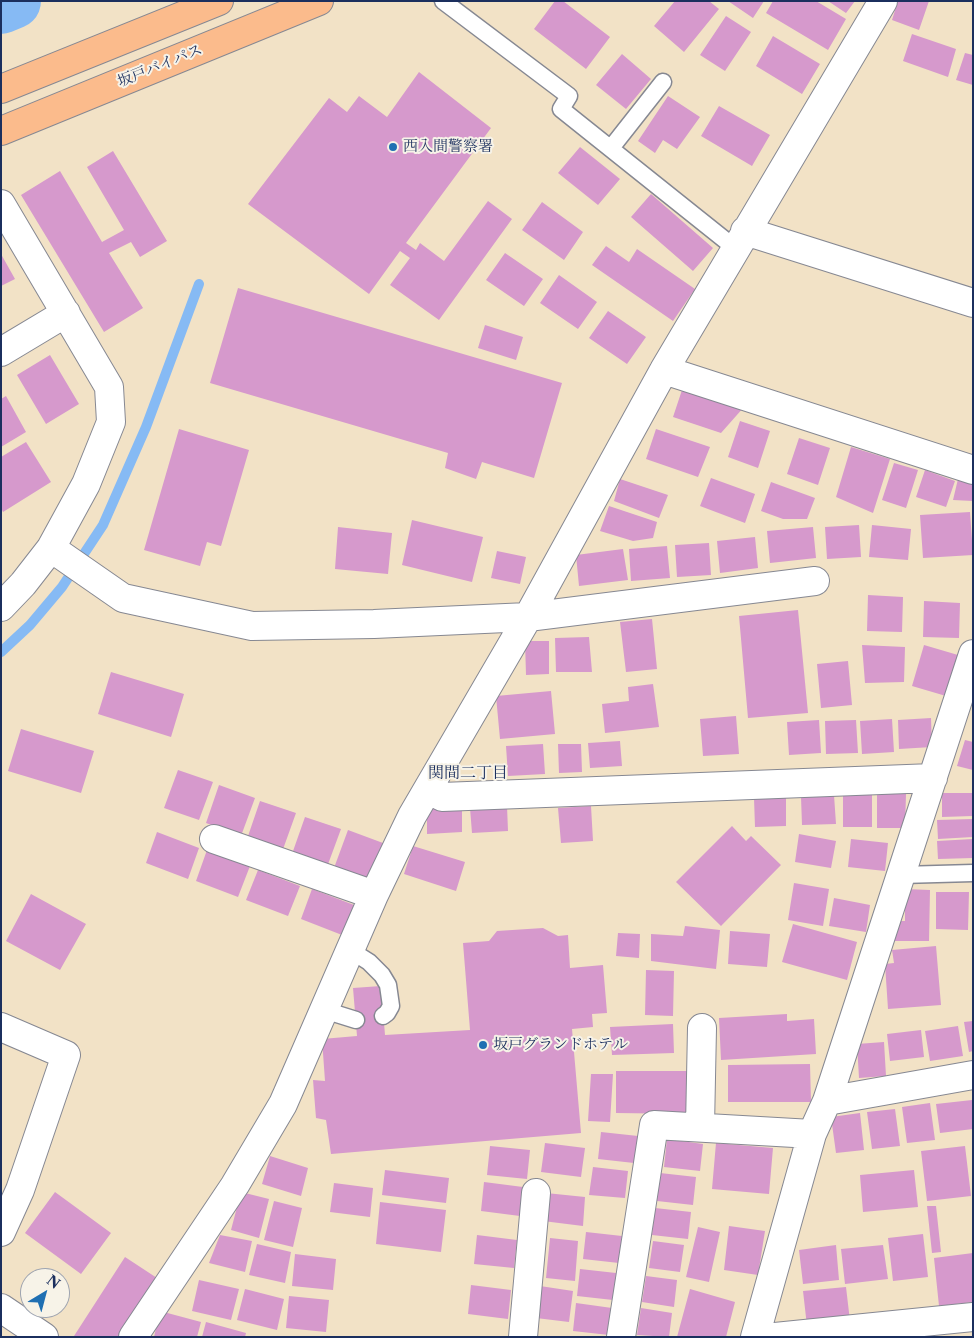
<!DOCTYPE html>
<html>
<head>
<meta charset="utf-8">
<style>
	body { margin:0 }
	#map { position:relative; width:974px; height:1338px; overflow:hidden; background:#f2e2c6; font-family:"Libre Caslon Text",serif }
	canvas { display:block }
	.frame { position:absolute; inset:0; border:2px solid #1b2f5e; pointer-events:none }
	.north { position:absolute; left:20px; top:1268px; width:50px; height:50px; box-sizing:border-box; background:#f7f3e8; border:1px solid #9fa5b1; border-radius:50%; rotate:37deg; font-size:14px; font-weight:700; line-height:20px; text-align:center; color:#1b2f5e }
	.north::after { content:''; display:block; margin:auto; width:18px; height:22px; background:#1f6fb2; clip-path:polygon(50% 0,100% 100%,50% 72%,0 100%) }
</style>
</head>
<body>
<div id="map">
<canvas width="974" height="1338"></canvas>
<div class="frame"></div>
<div class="north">N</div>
</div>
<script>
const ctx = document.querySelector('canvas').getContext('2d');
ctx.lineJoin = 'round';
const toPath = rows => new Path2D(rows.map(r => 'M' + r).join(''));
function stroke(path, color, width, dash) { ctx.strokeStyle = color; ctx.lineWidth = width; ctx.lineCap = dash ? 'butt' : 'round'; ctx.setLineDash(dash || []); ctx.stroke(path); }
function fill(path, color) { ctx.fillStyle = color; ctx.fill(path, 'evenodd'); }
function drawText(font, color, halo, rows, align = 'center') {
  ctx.font = font + ' "Libre Caslon Text","Noto Serif JP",serif'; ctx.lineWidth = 4; ctx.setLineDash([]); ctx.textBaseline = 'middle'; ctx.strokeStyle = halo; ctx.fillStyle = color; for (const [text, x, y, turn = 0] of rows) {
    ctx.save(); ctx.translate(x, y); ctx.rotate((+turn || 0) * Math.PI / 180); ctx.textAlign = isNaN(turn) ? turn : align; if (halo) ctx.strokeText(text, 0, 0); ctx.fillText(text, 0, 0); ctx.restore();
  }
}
const stream = toPath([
	[1,652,30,625,62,587,103,525,146,427,199,284]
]);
const river = toPath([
	[1,6,13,1]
]);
const building = toPath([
	[555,1,563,1,610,37,586,69,534,29],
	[675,1,709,1,719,9,684,52,654,26],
	[728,1,764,1,753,18],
	[773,1,816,1,846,19,828,50,766,13],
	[828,1,855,1,846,13],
	[898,1,929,1,919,30,892,20],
	[726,16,751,32,725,71,700,55],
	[912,34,956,49,948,77,903,61],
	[773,36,820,64,802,94,756,66],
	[965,53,973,55,973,85,956,80],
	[622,54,651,79,626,109,596,85],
	[419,72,491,128,406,243,416,250,420,243,444,261,488,201,512,219,439,320,390,285,410,258,400,251,369,294,248,204,329,98,347,112,359,96,387,117],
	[668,96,700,117,677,149,663,140,655,153,638,141],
	[719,106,770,135,752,166,701,136],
	[580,147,620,179,598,205,558,173],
	[113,151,167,241,140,257,131,242,109,253,143,308,104,332,21,195,60,171,102,242,124,230,87,167],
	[651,194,713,248,693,271,631,217],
	[542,202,583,232,564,260,522,230],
	[606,246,629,262,637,249,695,289,673,321,592,265],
	[505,253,543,279,524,306,486,280],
	[1,254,15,279,1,286],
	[559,275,597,302,578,329,540,303],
	[238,288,562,383,534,478,482,462,476,479,445,468,448,453,210,383],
	[608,311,646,337,627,364,589,338],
	[485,325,523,337,516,360,478,348],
	[50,355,79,404,46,424,17,375],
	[683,387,744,407,721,433,673,417],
	[6,396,26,432,1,447,1,399],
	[740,421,770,431,758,468,728,457],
	[179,429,249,450,221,546,207,542,200,566,144,550],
	[656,429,710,447,698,477,646,459],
	[799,438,830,448,818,485,787,474],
	[26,442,51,482,3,512,1,508,1,457],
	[851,447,890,459,873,513,836,497],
	[894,463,918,470,906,508,882,500],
	[925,470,955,481,946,507,916,497],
	[711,478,755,494,745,523,700,506],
	[620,479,668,495,659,518,614,501],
	[958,479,973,484,973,501,953,500],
	[771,482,815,498,807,519,783,519,761,511],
	[609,506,657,522,653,538,633,541,600,531],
	[970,512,973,555,923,558,920,515],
	[412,520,483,537,472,582,402,565],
	[859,525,861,557,827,559,825,527],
	[872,525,911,529,908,560,869,557],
	[338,527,392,533,388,574,335,569],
	[813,527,816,558,770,563,767,531],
	[755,537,758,568,720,573,717,541],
	[709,543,711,575,677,577,675,545],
	[667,546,670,578,631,581,629,549],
	[623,549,628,580,579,586,576,555],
	[497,551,526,557,520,584,491,578],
	[868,595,903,597,902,632,867,631],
	[924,601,960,603,959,638,923,637],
	[798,610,808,713,748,718,739,616],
	[652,619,657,669,626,672,620,622],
	[589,637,592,672,556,672,555,638],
	[525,641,549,641,549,674,526,675],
	[862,645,905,647,904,682,865,683],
	[924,645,958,655,946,696,912,686],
	[848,661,852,705,821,708,817,664],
	[111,672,184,694,171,737,98,714],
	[653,684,659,727,605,733,602,704,629,701,628,687],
	[551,691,555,734,500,739,496,696],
	[736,716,739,754,703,756,700,719],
	[931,718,932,747,899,749,898,720],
	[892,719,894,752,862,754,860,721],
	[819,720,821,753,789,755,787,722],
	[856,720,858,753,826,754,825,721],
	[21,729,94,751,81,793,8,771],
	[965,740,973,742,973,770,957,766],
	[620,741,622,766,590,768,588,743],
	[543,744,545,774,508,776,506,746],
	[558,744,581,744,582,772,559,773],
	[178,770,213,782,199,820,164,808],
	[219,785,255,798,241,836,206,823],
	[942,793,973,793,973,816,942,817],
	[843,794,872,794,872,827,843,827],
	[877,794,906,794,905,828,877,828],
	[834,795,836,824,802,825,801,797],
	[786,797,786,826,755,827,754,798],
	[260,801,296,813,282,852,247,839],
	[507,806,508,831,472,833,470,808],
	[591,806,593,841,561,843,558,808],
	[433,807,462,807,462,832,427,834,427,819],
	[305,817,341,829,327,867,292,854],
	[973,819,973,837,938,839,937,820],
	[732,826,746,841,751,836,781,865,721,926,676,882],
	[348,830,383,843,370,881,334,868],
	[157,832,199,848,188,879,146,863],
	[799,834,836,841,831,868,795,862],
	[851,839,888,843,885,871,848,867],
	[973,839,973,858,938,859,937,841],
	[413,846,465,862,456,891,404,874],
	[207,850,250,866,238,897,196,881],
	[258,870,300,886,288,916,246,900],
	[794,883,829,889,823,926,788,920],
	[312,889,354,905,342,935,301,919],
	[905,889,930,890,929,941,894,941,894,921,905,921],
	[936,892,969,892,968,930,936,929],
	[31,894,86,924,60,970,6,941],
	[834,898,870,905,866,932,829,926],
	[793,924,857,942,847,980,782,962],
	[685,926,720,930,716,969,651,961,651,934,683,936],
	[543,928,558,936,568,935,570,968,603,965,607,1013,592,1014,593,1027,572,1029,581,1133,331,1154,326,1120,316,1118,313,1080,325,1081,322,1039,357,1036,353,988,381,986,385,1035,470,1030,463,943,489,941,497,931],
	[730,931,770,934,767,967,728,964],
	[618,933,640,934,639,958,616,956],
	[936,946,941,1005,888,1009,885,964,894,963,892,950],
	[646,970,674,971,673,1016,645,1015],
	[787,1014,787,1021,814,1019,816,1054,721,1060,719,1018],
	[973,1021,973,1051,969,1052,964,1022],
	[673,1024,674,1053,612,1055,610,1027],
	[958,1026,963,1056,930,1061,925,1031],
	[921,1030,924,1057,890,1061,887,1034],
	[884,1042,886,1076,859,1078,857,1044],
	[810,1064,811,1102,728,1102,728,1065],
	[616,1071,690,1071,690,1114,616,1113],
	[591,1074,613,1074,610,1122,588,1121],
	[972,1100,973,1129,940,1133,936,1104],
	[930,1103,935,1140,907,1143,902,1107],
	[895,1109,900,1146,872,1149,867,1112],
	[860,1113,864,1150,836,1153,831,1117],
	[601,1132,638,1136,634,1163,598,1159],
	[667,1139,703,1144,700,1171,664,1167],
	[545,1143,585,1148,581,1177,541,1172],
	[716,1143,773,1148,769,1194,712,1189],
	[490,1146,530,1150,527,1179,487,1175],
	[965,1146,971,1196,927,1201,921,1151],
	[270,1156,308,1168,301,1196,262,1184],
	[593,1167,628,1171,625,1198,589,1195],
	[385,1170,449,1178,446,1203,382,1195],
	[914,1170,918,1207,863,1212,860,1175],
	[660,1173,696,1177,693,1205,657,1201],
	[484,1182,523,1187,520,1216,481,1211],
	[334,1183,373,1188,370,1217,330,1212],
	[55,1192,111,1233,81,1274,25,1233],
	[241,1192,269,1199,259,1238,231,1230],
	[546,1193,585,1197,583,1226,543,1221],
	[274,1201,302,1208,293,1247,264,1240],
	[380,1202,446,1210,441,1252,376,1244],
	[927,1206,936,1206,941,1252,932,1253],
	[655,1208,691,1212,688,1239,652,1235],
	[729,1226,765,1231,758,1275,724,1270],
	[698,1227,720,1232,709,1282,686,1277],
	[586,1232,622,1236,619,1263,583,1259],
	[923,1234,928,1277,893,1281,888,1238],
	[220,1235,252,1241,245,1272,209,1263],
	[477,1235,517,1240,514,1268,474,1264],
	[550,1238,578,1241,575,1281,546,1278],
	[653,1241,684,1245,680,1272,649,1268],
	[257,1244,291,1252,285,1283,249,1275],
	[836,1245,839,1280,803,1284,799,1250],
	[883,1245,888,1279,845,1284,841,1249],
	[973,1253,973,1302,939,1306,934,1258],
	[295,1254,336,1259,333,1290,292,1286],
	[125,1257,157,1278,119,1337,74,1336],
	[580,1269,616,1273,613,1300,577,1296],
	[646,1276,677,1280,674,1307,642,1302],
	[199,1280,239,1289,231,1320,192,1311],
	[471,1285,511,1290,508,1319,468,1314],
	[540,1286,573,1291,569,1322,536,1318],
	[846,1287,850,1321,807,1326,803,1291],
	[245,1289,284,1299,277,1330,237,1320],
	[690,1289,735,1302,726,1337,677,1337],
	[289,1296,329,1300,326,1332,286,1328],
	[576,1303,612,1308,609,1335,573,1331],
	[641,1308,672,1313,669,1337,637,1335],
	[160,1311,201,1322,197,1337,154,1337],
	[206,1322,246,1333,245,1337,202,1337]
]);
const service = toPath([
	[443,1,569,96,561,109,735,248],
	[611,148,663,82],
	[901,875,973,873],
	[350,950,369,962,382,975,388,985,391,1006,387,1013,383,1016],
	[324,1010,356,1020]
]);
const minor = toPath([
	[1,204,109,387,111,422,86,484,51,548,23,584,1,607],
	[745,231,973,303],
	[1,352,66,313],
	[664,370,973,470],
	[51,548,123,598,252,626,374,624,528,617,815,581],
	[429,788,442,797,933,778],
	[214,839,374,895],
	[1,1027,66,1055,20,1190,1,1232],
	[827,1101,973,1075],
	[700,1127,702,1028],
	[1,1308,44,1337],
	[133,1337,235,1185,283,1104,374,895,412,816,528,617,664,370,883,1],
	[523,1337,536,1193],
	[621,1337,654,1125,812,1134],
	[755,1337,812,1134,827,1101,973,654],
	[775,1337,973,1317]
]);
const trunk = toPath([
	[1,89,219,1],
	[1,131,319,1]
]);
const markers = [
	[393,147,5,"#1f6fb2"],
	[483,1045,5,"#1f6fb2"]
];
const streetNames = [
	["坂戸バイパス",160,66,-22]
];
const poiNames = [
	["西入間警察署",403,147],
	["坂戸グランドホテル",493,1045]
];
const neighbourhoodNames = [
	["関間二丁目",468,773]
];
stroke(stream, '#86baf4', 10);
stroke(river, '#86baf4', 56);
fill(building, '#d699cc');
stroke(service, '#868892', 19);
stroke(minor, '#868892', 30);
stroke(trunk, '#868892', 30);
stroke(service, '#fff', 16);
stroke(minor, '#fff', 28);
stroke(trunk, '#fbbb8c', 28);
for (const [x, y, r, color] of markers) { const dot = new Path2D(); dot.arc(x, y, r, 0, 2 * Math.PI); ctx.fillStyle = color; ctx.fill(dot); stroke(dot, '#f7f3e8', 2); }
drawText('15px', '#1b2f5e', '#f7f3e8', streetNames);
drawText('15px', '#1b2f5e', '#f7f3e8', poiNames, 'left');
drawText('16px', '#1b2f5e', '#f7f3e8', neighbourhoodNames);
</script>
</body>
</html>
